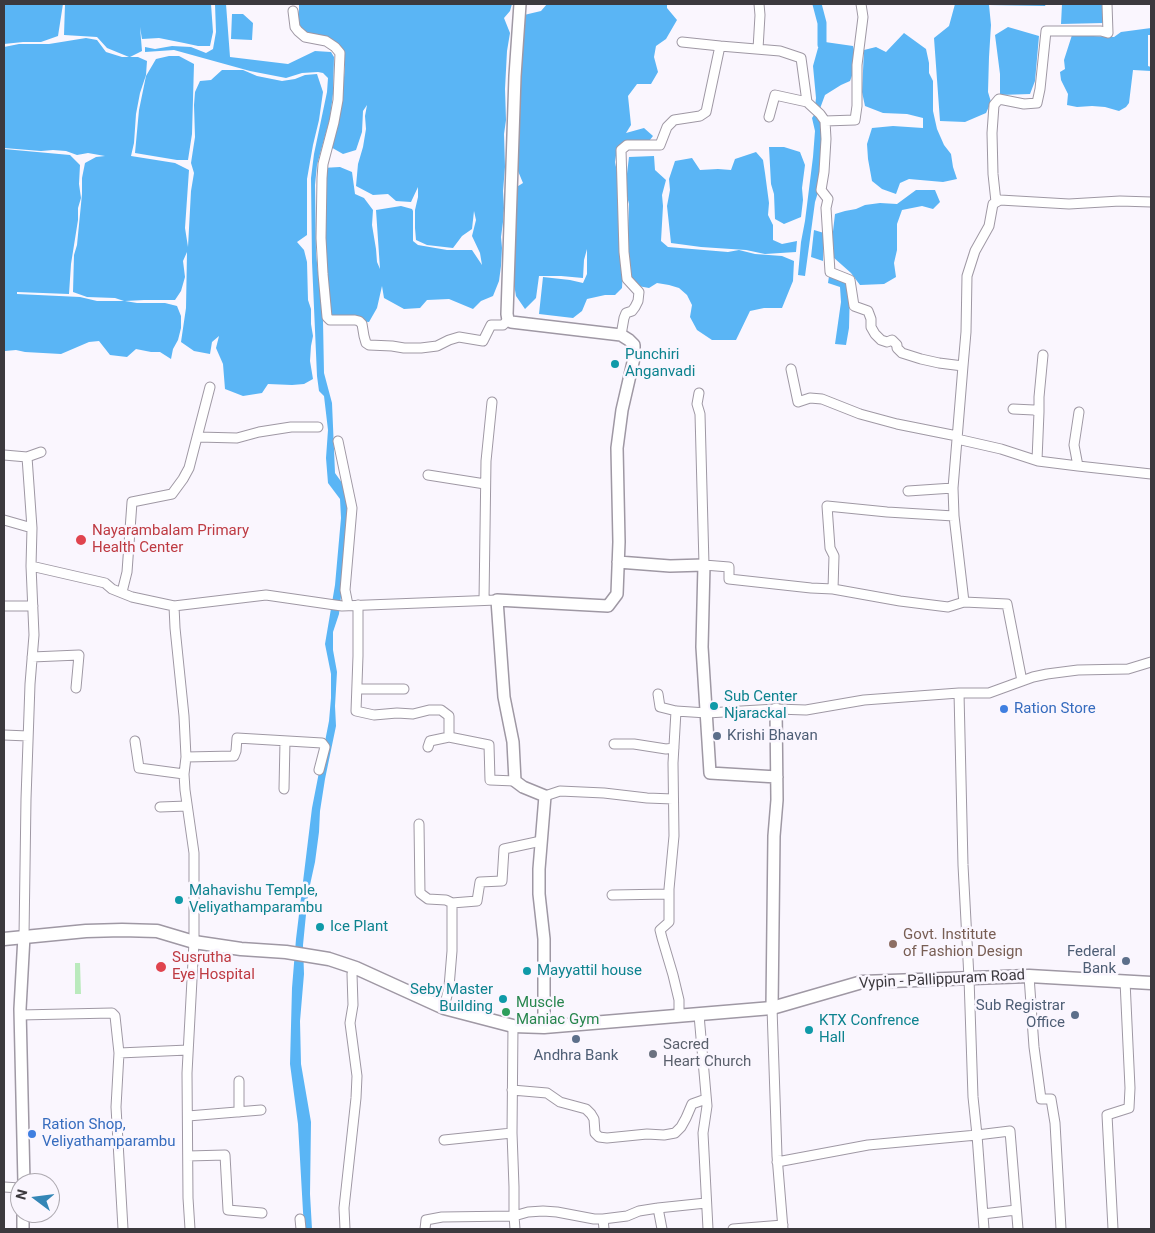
<!DOCTYPE html>
<html>
<head>
<meta charset="utf-8">
<style>
	body { margin:0 }
	#map { position:relative; width:1155px; height:1233px; overflow:hidden; background:#faf6fe; font-family:Roboto,sans-serif }
	canvas { display:block }
	.frame { position:absolute; inset:0; border:5px solid #3c393e; pointer-events:none }
	.north { position:absolute; left:10px; top:1173px; width:50px; height:50px; box-sizing:border-box; background:#faf6fe; border:1px solid #aeaab1; border-radius:50%; rotate:285deg; font-size:14px; font-weight:700; line-height:20px; text-align:center; color:#3c393e }
	.north::after { content:''; display:block; margin:auto; width:18px; height:22px; background:#3486b6; clip-path:polygon(50% 0,100% 100%,50% 72%,0 100%) }
</style>
</head>
<body>
<div id="map">
<canvas width="1155" height="1233"></canvas>
<div class="frame"></div>
<div class="north">N</div>
</div>
<script>
const ctx = document.querySelector('canvas').getContext('2d');
ctx.lineJoin = 'round';
function fill(path, color) { ctx.fillStyle = color; ctx.fill(path, 'evenodd'); }
const toPath = rows => new Path2D(rows.map(r => 'M' + r).join(''));
function stroke(path, color, width, dash) { ctx.strokeStyle = color; ctx.lineWidth = width; ctx.lineCap = dash ? 'butt' : 'round'; ctx.setLineDash(dash || []); ctx.stroke(path); }
function drawText(font, color, halo, rows, align = 'center') {
  ctx.font = font + ' Roboto,sans-serif'; ctx.lineWidth = 5; ctx.setLineDash([]); ctx.textBaseline = 'middle'; ctx.strokeStyle = halo; ctx.fillStyle = color; for (const [text, x, y, turn = 0] of rows) {
    ctx.save(); ctx.translate(x, y); ctx.rotate((+turn || 0) * Math.PI / 180); ctx.textAlign = isNaN(turn) ? turn : align; if (halo) ctx.strokeText(text, 0, 0); ctx.fillText(text, 0, 0); ctx.restore();
  }
}
const green = toPath([
	[75,963,80,963,81,994,75,994]
]);
const water = toPath([
	[4,4,63,4,58,36,41,42,23,42,4,44],
	[65,4,211,4,213,32,210,46,198,46,184,43,159,38,142,39,140,27,142,51,130,57,138,57,147,61,146,75,140,93,136,114,134,143,131,156,175,163,189,170,185,228,188,247,191,191,194,173,191,163,195,137,194,105,195,92,200,81,211,80,222,70,243,70,257,76,282,81,295,79,305,75,317,74,323,92,319,120,313,145,307,179,307,235,297,242,304,250,307,262,308,300,311,309,311,324,313,336,311,346,310,361,313,379,304,384,292,385,268,384,262,393,243,396,225,389,223,364,216,348,219,336,212,342,210,354,194,351,181,342,186,308,187,252,183,261,185,277,181,291,175,300,144,300,125,301,137,303,165,303,177,306,181,316,181,328,178,340,173,349,171,359,160,352,151,352,136,349,127,357,110,355,99,341,89,342,61,354,25,352,16,350,5,351,4,348,4,149,70,155,80,165,79,184,81,198,78,208,78,220,71,264,69,294,17,292,17,294,80,297,97,301,124,301,115,298,87,297,73,292,74,255,77,245,82,194,82,178,85,163,96,157,105,156,88,153,77,155,66,151,53,150,41,151,4,148,4,47,19,44,49,44,86,38,97,40,106,52,122,57,129,57,107,48,97,37,64,35],
	[215,4,226,4,230,57,288,64,315,51,331,52,334,57,333,94,330,118,317,165,315,185,316,253,323,321,324,373,332,403,335,473,350,494,343,579,339,614,333,632,333,650,337,672,335,706,336,726,325,779,320,811,319,832,315,862,308,894,303,945,304,974,300,1021,301,1064,311,1122,310,1194,312,1229,304,1229,298,1124,290,1064,292,988,296,939,312,808,329,721,331,698,331,674,325,644,335,585,341,518,340,499,328,483,326,458,328,430,324,396,319,391,317,376,312,262,311,178,314,154,327,92,328,78,323,73,318,72,302,73,286,78,250,71,174,50,145,52,145,47,155,49,172,46,191,47,206,53,213,49,216,32],
	[299,4,512,4,510,11,504,18,510,33,507,51,505,89,506,120,504,134,505,167,503,191,504,208,503,222,501,237,502,248,501,266,499,281,493,296,481,301,473,309,449,299,427,300,420,308,404,309,384,298,382,286,377,308,369,322,329,318,322,168,340,167,352,172,355,194,364,198,373,210,372,225,376,249,377,262,380,269,376,210,401,206,412,209,413,211,413,241,418,245,447,250,472,250,482,265,480,253,472,236,476,220,474,211,472,229,462,236,453,248,427,245,416,240,415,228,415,210,418,197,418,187,411,202,396,201,388,194,373,195,356,186,358,164,363,147,366,129,365,116,367,105,363,111,362,132,356,150,343,154,329,146,337,130,342,100,345,66,342,56,332,45,321,44,296,26,299,10],
	[547,4,667,4,667,8,677,20,666,39,656,46,654,57,658,72,651,84,637,84,628,96,631,125,626,133,644,128,653,136,646,145,617,149,615,162,617,172,623,269,622,288,615,295,605,295,587,299,582,311,573,318,539,314,543,277,570,280,583,283,587,274,587,249,584,260,583,278,561,276,539,276,536,298,525,309,516,296,514,284,515,188,523,183,518,171,517,154,519,74,524,15,541,11],
	[955,4,1046,4,1045,6,989,5,991,25,989,57,988,92,991,102,986,113,965,122,940,121,934,38,949,26],
	[1062,4,1103,4,1103,23,1061,24],
	[232,14,243,14,253,23,252,40,231,39],
	[1008,27,1039,36,1035,81,1030,94,1000,95,1000,74,995,35],
	[1151,28,1151,35,1148,35,1148,66,1151,67,1151,71,1133,70,1129,103,1126,107,1119,111,1105,107,1092,106,1077,107,1067,105,1068,94,1061,80,1060,72,1065,69,1064,60,1072,35,1114,37,1121,32],
	[904,33,926,49,929,63,929,73,933,81,933,111,937,129,944,145,951,154,953,167,957,179,943,182,909,179,900,183,896,194,882,189,872,181,868,159,867,144,872,128,893,126,923,128,923,118,907,114,883,113,865,106,862,92,864,50,876,47,886,52],
	[825,42,853,46,855,53,853,73,850,81,841,85,825,95,818,114,825,133,820,186,815,202,805,276,798,275,801,242,805,221,813,157,815,131,812,118,814,115,816,98,813,66,818,48],
	[169,56,179,56,194,64,192,134,188,160,177,160,135,153,139,110,146,76,156,59],
	[769,147,784,147,800,152,805,165,802,188,803,200,801,217,784,224,775,219,774,194,771,184],
	[756,152,763,160,765,173,769,203,768,215,773,225,773,240,782,244,797,241,796,252,765,254,746,250,701,247,671,243,667,206,670,190,669,179,675,161,692,158,700,170,718,169,731,170,735,159],
	[654,156,655,170,666,180,662,195,663,206,661,241,668,247,728,252,739,250,755,254,782,256,794,261,793,281,782,308,764,308,750,311,736,340,712,340,697,330,690,317,692,305,687,295,679,288,669,285,657,283,649,288,638,286,630,276,627,259,629,204,626,192,626,182,629,157],
	[916,190,935,190,940,202,933,209,922,206,902,210,897,224,897,250,894,263,896,277,884,284,860,285,851,273,833,257,832,240,835,214,845,211,856,209,865,205,880,203,897,204],
	[814,230,824,233,823,261,811,257],
	[829,276,843,281,850,288,849,328,846,345,835,344,841,302,840,287,828,283]
]);
const canal = toPath([
	[817,4,822,23,822,45]
]);
const street = toPath([
	[293,11,295,27,298,31,305,37,326,41,335,47,340,53,338,100,334,122,323,164,322,178,321,238,323,274,327,317,330,320,355,320,359,321,362,324,364,336,366,343,369,345,392,346,404,348,421,348,437,346,449,340,459,337,483,341,491,325,503,325,508,320],
	[682,42,720,46],
	[758,49,760,15,759,4],
	[769,117,775,95,807,102],
	[825,121,855,120,857,106,857,65,863,17,861,4],
	[996,202,993,174,992,133,994,105,999,99,1024,104,1037,103,1040,89,1046,31,1101,31,1108,33,1107,4],
	[621,335,624,318,626,313,632,311,635,307,638,301,639,292,627,279,624,252,621,150,627,145,660,145,667,127,674,120,700,116,706,112,720,46,780,51,801,58,807,102,820,114,825,121,826,139,824,172,821,190,828,199,826,208,830,272,850,280,854,306,868,311,871,319,871,327,875,334,881,340,887,342,892,340,897,345,897,348,902,353,921,359,939,363,963,366,953,488,954,516,964,602,1007,604,1022,681],
	[963,366,966,332,967,276,975,251,989,226,993,204,1000,200,1069,204,1120,201,1151,202],
	[791,369,798,402,810,398,822,399,860,414,897,424,957,436],
	[699,393,697,404,700,414,704,565,729,567,729,579,811,588,833,589,900,601,948,607,964,602],
	[1013,409,1034,410,1039,412,1037,460],
	[1039,412,1039,397,1043,355],
	[198,437,237,438,259,432,291,427,318,427],
	[957,439,1001,449,1038,461,1078,466,1151,474],
	[338,441,352,508,345,590,348,605],
	[4,455,27,457,32,528,31,566,34,635,30,684,26,799,24,936],
	[27,457,41,452],
	[1078,466,1074,445,1079,412],
	[428,475,485,484],
	[908,491,953,488],
	[4,520,32,528],
	[31,566,105,583,112,589,132,597,174,606,266,595,342,606,497,600],
	[833,589,834,556,830,548,827,506,887,512,954,516],
	[122,592,127,572,132,502,172,494,183,479,189,468,210,387],
	[484,600,486,461,492,402],
	[358,605,358,656,356,711,374,715,397,713,413,714,429,710,441,710,449,716,449,737],
	[4,606,33,606],
	[174,606,175,628,184,716,186,757,184,774,185,790,194,853,194,942,187,1073,188,1198,190,1229],
	[32,657,79,655,76,688],
	[357,689,404,689],
	[658,694,660,707,676,711,707,713,776,709,806,710,864,700,959,693,989,693,1033,677,1047,674,1078,670,1128,669,1151,662],
	[676,711,673,763,674,836,669,889,669,922,660,930,662,938,673,975,679,1000,679,1016],
	[4,735,28,736],
	[135,741,139,768,184,774],
	[614,744,634,744,666,749,674,748],
	[428,747,430,741,449,737,489,745,490,780,515,781],
	[186,757,234,756,236,751,237,738,322,743,325,747,319,770],
	[284,789,285,741],
	[545,796,560,791,604,793,647,798,673,799],
	[160,807,187,806],
	[419,824,420,893,428,899,446,900,452,903,452,951,449,987,444,1008],
	[612,895,669,894],
	[452,903,477,901,480,882,502,881,504,849,541,841],
	[1029,976,1034,1047,1041,1099,1051,1099,1055,1123,1061,1229],
	[772,1008,777,1156,783,1229],
	[20,1015,112,1013,115,1016,119,1053,116,1107,123,1229],
	[699,1015,707,1106,703,1133,708,1229],
	[513,1026,512,1133,514,1187,514,1216,515,1229],
	[119,1053,188,1050],
	[239,1081,239,1112],
	[512,1090,547,1093,560,1102,586,1109,591,1114,594,1119,595,1133,599,1137,607,1138,647,1134,664,1135,675,1133,681,1127,686,1118,692,1104,706,1099],
	[188,1116,261,1110],
	[444,1140,512,1133],
	[188,1156,225,1155,228,1210,262,1213],
	[777,1162,868,1145,977,1135,973,1097,969,978,963,865,959,693],
	[4,1187,20,1188],
	[658,1208,662,1229],
	[983,1214,1016,1210],
	[300,1219,301,1229],
	[603,1219,604,1229],
	[345,1229,344,1208,356,1098,357,1076,350,1023,353,1005,352,974,356,968],
	[425,1229,426,1220,442,1217,514,1216,528,1212,543,1211,557,1212,594,1219,603,1219,627,1216,639,1211,658,1208,706,1203],
	[733,1229,783,1225],
	[984,1229,977,1135,1010,1131,1018,1229],
	[1113,1229,1107,1115,1129,1108,1130,1088,1125,981]
]);
const secondary = toPath([
	[520,4,515,76,507,314,508,320,511,322,621,335,629,340,634,345,634,358,622,410,617,448,619,542,617,594,608,606,497,600,504,697,513,742,515,781,523,787,545,796,539,869,539,894,544,939,544,1027],
	[618,562,670,566,704,565,702,647,710,773,777,777],
	[24,936,20,1009,24,1183],
	[772,1008,774,836,777,800,776,709],
	[23,1229,23,1213]
]);
const primary = toPath([
	[4,939,86,931,122,930,157,931,194,942,241,949,286,952,329,959,356,968,444,1008,513,1026,544,1027,772,1008,862,982,1029,976,1151,983]
]);
const markers = [
	[615,364,5,"#0f9aa8"],
	[81,540,6,"#e0444e"],
	[714,706,5,"#0f9aa8"],
	[1004,709,5,"#3f7fe0"],
	[717,736,5,"#5c6f8a"],
	[179,900,5,"#0f9aa8"],
	[320,927,5,"#0f9aa8"],
	[893,944,5,"#8d6e63"],
	[1126,961,5,"#5c6f8a"],
	[161,967,6,"#e0444e"],
	[527,971,5,"#0f9aa8"],
	[503,999,5,"#0f9aa8"],
	[506,1012,5,"#2e9e5b"],
	[1075,1015,5,"#5c6f8a"],
	[809,1030,5,"#0f9aa8"],
	[576,1039,5,"#5c6f8a"],
	[653,1054,5,"#6b7280"],
	[32,1134,5,"#3f7fe0"]
];
const cultureNames = [
	["Punchiri",625,355],
	["Anganvadi",625,372],
	["Sub Center",724,697],
	["Njarackal",724,714],
	["Mahavishu Temple,",189,891],
	["Veliyathamparambu",189,908],
	["Ice Plant",330,927],
	["Mayyattil house",537,971],
	["Seby Master",493,990,"right"],
	["Building",493,1007,"right"],
	["KTX Confrence",819,1021],
	["Hall",819,1038]
];
const healthNames = [
	["Nayarambalam Primary",92,531],
	["Health Center",92,548],
	["Susrutha",172,958],
	["Eye Hospital",172,975]
];
const shopNames = [
	["Ration Store",1014,709],
	["Ration Shop,",42,1125],
	["Veliyathamparambu",42,1142]
];
const serviceNames = [
	["Krishi Bhavan",727,736,"left"],
	["Federal",1116,952],
	["Bank",1116,969],
	["Sub Registrar",1065,1006],
	["Office",1065,1023],
	["Andhra Bank",576,1056,"center"]
];
const educationNames = [
	["Govt. Institute",903,935],
	["of Fashion Design",903,952]
];
const streetNames = [
	["Vypin - Pallippuram Road",942,980,-3]
];
const leisureNames = [
	["Muscle",516,1003],
	["Maniac Gym",516,1020]
];
const worshipNames = [
	["Sacred",663,1045],
	["Heart Church",663,1062]
];
fill(green, '#baeabd');
fill(water, '#5ab5f5');
stroke(canal, '#5ab5f5', 9);
stroke(street, '#9f98a4', 11);
stroke(secondary, '#9f98a4', 14);
stroke(primary, '#9f98a4', 15);
stroke(street, '#fff', 9);
stroke(secondary, '#fff', 11);
stroke(primary, '#fff', 12);
for (const [x, y, r, color] of markers) { const dot = new Path2D(); dot.arc(x, y, r, 0, 2 * Math.PI); ctx.fillStyle = color; ctx.fill(dot); stroke(dot, '#faf6fe', 2); }
drawText('15px', '#0d838f', '#faf6fe', cultureNames, 'left');
drawText('15px', '#be3a42', '#faf6fe', healthNames, 'left');
drawText('15px', '#366cbe', '#faf6fe', shopNames, 'left');
drawText('15px', '#4e5e75', '#faf6fe', serviceNames, 'right');
drawText('15px', '#785e54', '#faf6fe', educationNames, 'left');
drawText('15px', '#3c393e', '#faf6fe', streetNames);
drawText('15px', '#27864d', '#faf6fe', leisureNames, 'left');
drawText('15px', '#5b616d', '#faf6fe', worshipNames, 'left');
</script>
</body>
</html>
